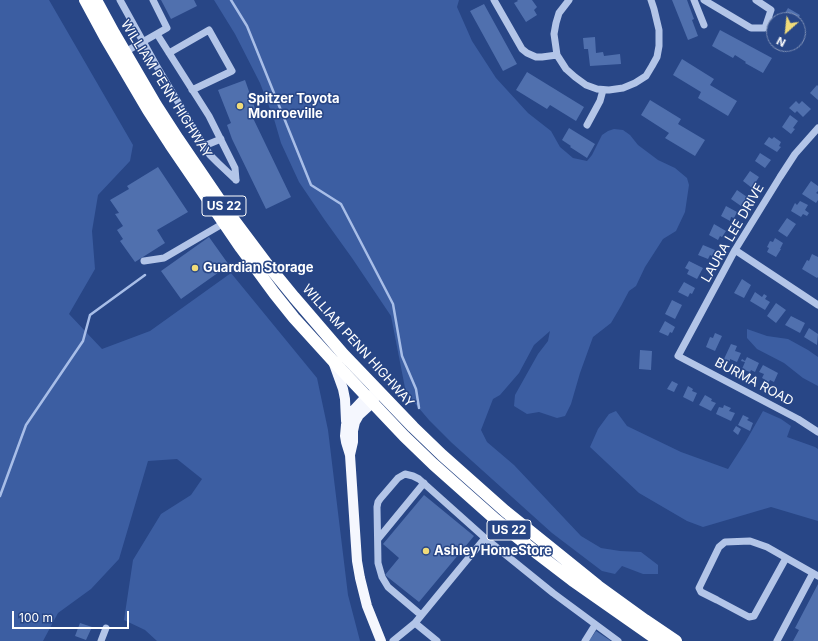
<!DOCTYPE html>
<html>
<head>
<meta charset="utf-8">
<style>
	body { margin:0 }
	#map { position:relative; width:818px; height:641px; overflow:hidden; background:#284686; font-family:Inter,sans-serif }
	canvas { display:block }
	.north { position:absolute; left:766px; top:12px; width:40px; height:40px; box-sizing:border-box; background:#284686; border:1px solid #7e90b6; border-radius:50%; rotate:207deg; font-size:11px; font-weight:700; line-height:16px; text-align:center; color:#fff }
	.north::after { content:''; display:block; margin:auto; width:14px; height:18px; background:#f0db79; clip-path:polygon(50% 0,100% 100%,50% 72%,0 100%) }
	.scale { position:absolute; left:12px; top:611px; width:117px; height:18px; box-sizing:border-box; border:2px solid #fff; border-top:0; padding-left:5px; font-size:12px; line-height:14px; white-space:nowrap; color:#fff; -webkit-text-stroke:3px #284686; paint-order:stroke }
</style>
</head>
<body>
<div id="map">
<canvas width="818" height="641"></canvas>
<div class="north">N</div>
<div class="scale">100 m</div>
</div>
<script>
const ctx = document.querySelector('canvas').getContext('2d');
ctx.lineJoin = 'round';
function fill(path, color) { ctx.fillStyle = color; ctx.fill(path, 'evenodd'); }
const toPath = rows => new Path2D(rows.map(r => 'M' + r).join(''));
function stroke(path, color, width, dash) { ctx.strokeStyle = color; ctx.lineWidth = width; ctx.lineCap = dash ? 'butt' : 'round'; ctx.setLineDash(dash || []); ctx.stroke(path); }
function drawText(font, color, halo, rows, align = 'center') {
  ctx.font = font + ' Inter,sans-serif'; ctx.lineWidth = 3; ctx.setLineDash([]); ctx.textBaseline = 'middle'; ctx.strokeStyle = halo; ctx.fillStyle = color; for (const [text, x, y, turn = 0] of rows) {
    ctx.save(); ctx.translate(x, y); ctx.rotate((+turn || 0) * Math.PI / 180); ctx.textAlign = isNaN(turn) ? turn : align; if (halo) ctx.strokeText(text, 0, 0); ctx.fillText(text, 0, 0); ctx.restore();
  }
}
const green = toPath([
	[0,0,49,0,133,145,130,161,98,195,92,231,95,269,69,314,102,349,150,331,231,273,317,378,328,430,348,595,360,641,157,641,145,630,124,620,133,560,161,514,191,495,202,479,177,459,148,461,119,559,91,589,58,613,43,641,0,641],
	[214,0,459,0,457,7,472,41,496,78,528,113,551,131,560,147,573,158,587,161,592,155,602,135,608,131,614,129,623,130,630,135,638,145,658,160,675,168,687,178,689,185,685,212,676,231,663,239,645,267,636,286,629,291,621,306,611,323,593,337,580,373,571,404,565,416,557,418,539,412,527,414,514,406,515,395,538,354,548,341,550,331,534,345,519,373,500,395,493,399,481,430,487,442,514,465,581,536,601,548,620,551,641,552,658,565,658,574,643,574,622,566,615,574,602,571,552,533,452,443,429,420,406,393,391,316,352,258,324,219,299,182,281,143,274,119,260,83,235,34],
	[747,329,767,336,788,339,808,350,818,357,818,386,803,378,784,363,757,349,747,338],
	[616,411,627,426,681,452,728,469,746,441,763,411,781,419,791,426,787,437,815,447,818,449,818,521,771,507,703,527,687,521,639,493,590,447,598,429,609,414]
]);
const stream = toPath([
	[231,0,247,26,311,185,341,204,393,304,402,356,416,389,419,408],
	[0,496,26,425,83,341,90,315,145,275]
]);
const building = toPath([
	[161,0,194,0,197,6,171,19],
	[517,0,532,0,537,7,534,10,537,15,526,22,514,3,518,1],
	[672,0,687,0,694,19,692,20,698,36,688,40],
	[484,4,517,64,503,71,470,11],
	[788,8,800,15,797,20,781,20],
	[720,30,772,58,763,73,745,63,746,62,735,55,733,58,712,46],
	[595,37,596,53,603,52,604,56,620,54,621,64,590,66,588,49,584,49,583,38],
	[682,59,714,79,710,85,737,101,728,116,698,98,701,92,673,75],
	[527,72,584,107,576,121,550,105,547,109,516,90],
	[245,80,257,114,252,116,291,197,266,209,232,139,227,125,231,123,218,90],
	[817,85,818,86,818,100,810,93],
	[650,100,681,119,678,124,705,140,695,156,665,138,669,133,641,115],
	[796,101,799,104,802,101,811,109,803,117,797,111,795,113,789,108],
	[790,115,798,121,793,128,795,129,791,134,782,127],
	[569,128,595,144,587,158,570,147,571,146,562,140],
	[769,137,772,139,774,137,781,142,779,146,781,147,777,152,764,144],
	[760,153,771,160,765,168,755,161],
	[158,167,188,212,157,230,165,243,135,262,120,241,123,239,117,230,123,226,115,214,119,213,110,200,129,189,127,186],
	[750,171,759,177,752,188,743,181],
	[811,181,818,186,818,191,816,193,818,194,818,200,816,203,802,194],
	[737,190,747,197,741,206,731,199],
	[800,201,808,205,805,210,809,213,807,216,803,214,801,217,791,211,795,203,797,205],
	[726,206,737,212,734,218,731,217,730,221,721,216],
	[787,218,796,224,787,237,778,231],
	[714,224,726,231,722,237,720,236,718,240,709,235],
	[209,237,229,265,181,299,161,271],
	[775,238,783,243,780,249,781,249,776,257,767,252,769,248,767,247,770,241,773,242],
	[703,245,715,250,712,256,710,255,708,259,698,255],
	[812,254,818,257,818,277,817,278,802,269,807,260,809,261],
	[689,261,703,268,697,279,687,274,689,270,685,268],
	[742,279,751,285,744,298,734,293],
	[684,282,695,288,692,294,690,293,688,297,678,292],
	[755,292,762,297,764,294,767,296,765,299,770,302,765,310,750,301],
	[672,300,682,305,675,319,665,314],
	[776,303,786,310,776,323,767,316],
	[791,316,805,323,800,333,785,325],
	[665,321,675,327,672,333,670,332,668,336,659,332],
	[809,328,818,334,817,345,804,337],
	[715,333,722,336,715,351,706,347,710,337,713,338],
	[731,344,737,346,735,351,741,353,737,362,730,359,730,361,724,359],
	[640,350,652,351,651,370,639,369],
	[747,357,759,363,755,372,751,370,750,372,742,369,745,362,741,361,742,359,745,361],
	[763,365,778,373,774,382,770,380,769,382,762,378,764,374,759,372],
	[672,381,678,384,674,392,667,389],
	[688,386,693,389,692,391,697,393,693,402,683,397],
	[705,395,712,399,711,401,716,403,711,411,699,405],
	[724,405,731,408,729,411,735,413,731,421,716,414,719,407,723,408],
	[743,415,749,418,747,420,753,423,750,431,738,425],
	[736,426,741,429,738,435,733,431],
	[424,495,474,536,419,602,385,575,399,558,383,544],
	[818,584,818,641,793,641,799,630,795,628],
	[80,623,92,627,86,640,75,636],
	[596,631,611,641,589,641]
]);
const minor = toPath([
	[120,0,156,65,201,141,210,155,218,163,236,180],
	[494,0,522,49,527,53,536,57,542,57,557,55],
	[569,0,559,13,556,23,554,34,557,55,566,69,575,77,586,85,597,89,609,90,623,88,635,83,646,76,652,66,657,57,659,46,659,30,654,9,651,0],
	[694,0,704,25],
	[704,0,751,28,765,28,771,10,756,0],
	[157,34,209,116,235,168,236,180],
	[125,52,167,28,153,0],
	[169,53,209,30,232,71,192,90],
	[587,125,600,101,603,90],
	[818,128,795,154,780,177,735,250,678,356,798,419,818,432],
	[204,146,221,139],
	[735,250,818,305],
	[144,261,164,258,224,223],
	[378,539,424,483],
	[786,558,754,616,749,617,717,600,701,592,699,588,719,547,725,542,750,541,767,547,818,576],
	[421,615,388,587,382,577,378,563,377,507,378,502,380,499,398,478,405,474,413,476,419,479,485,538],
	[101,641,106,628],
	[393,641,415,623],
	[437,641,415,623,485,538,553,593,618,641],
	[585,641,595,625],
	[777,641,813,573]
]);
const major = toPath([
	[334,364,343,389,345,399,346,421],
	[374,394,366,397,350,414,346,425,345,436,346,442,350,455,357,561,360,578,367,606,381,641],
	[350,455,353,442,353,431,355,422,359,415,372,403,375,397]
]);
const highway = toPath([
	[85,0,105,37,148,110,170,144,241,248,274,293,294,318,334,362,404,436,433,464,496,520,538,554,572,580,659,641],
	[96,0,114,33,156,105,178,139,225,208,267,264,294,297,343,354,413,427,442,455,505,511,598,586,645,620,676,641]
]);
const markers = [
	[240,106,4,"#f0db79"],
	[195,268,4,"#f0db79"],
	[426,551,4,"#f0db79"]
];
const shields = [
	[224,206,44],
	[509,530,44]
];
const shieldNames = [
	["US 22",224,206],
	["US 22",509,530]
];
const streetNames = [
	["WILLIAM PENN HIGHWAY",166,89,58],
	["LAURA LEE DRIVE",733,233,-60],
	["WILLIAM PENN HIGHWAY",358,346,48],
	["BURMA ROAD",754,382,28]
];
const poiNames = [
	["Spitzer Toyota",248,99],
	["Monroeville",248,114],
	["Guardian Storage",203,268],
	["Ashley HomeStore",434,551]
];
fill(green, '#3c5ea2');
stroke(stream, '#a8bee8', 2.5);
fill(building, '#5070ae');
stroke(minor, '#b3c5e8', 7);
stroke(major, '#f5f7fe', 10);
stroke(highway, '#fff', 12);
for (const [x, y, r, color] of markers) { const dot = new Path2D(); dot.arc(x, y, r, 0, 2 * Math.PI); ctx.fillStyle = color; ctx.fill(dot); stroke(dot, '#284686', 1.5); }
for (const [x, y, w] of shields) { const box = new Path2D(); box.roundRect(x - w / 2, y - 10, w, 20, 3); ctx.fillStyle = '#284686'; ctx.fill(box); stroke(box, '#fff', 1); }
drawText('bold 12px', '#fff', null, shieldNames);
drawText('13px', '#fff', '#284686', streetNames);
drawText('bold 13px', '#fff', '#284686', poiNames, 'left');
</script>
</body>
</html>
